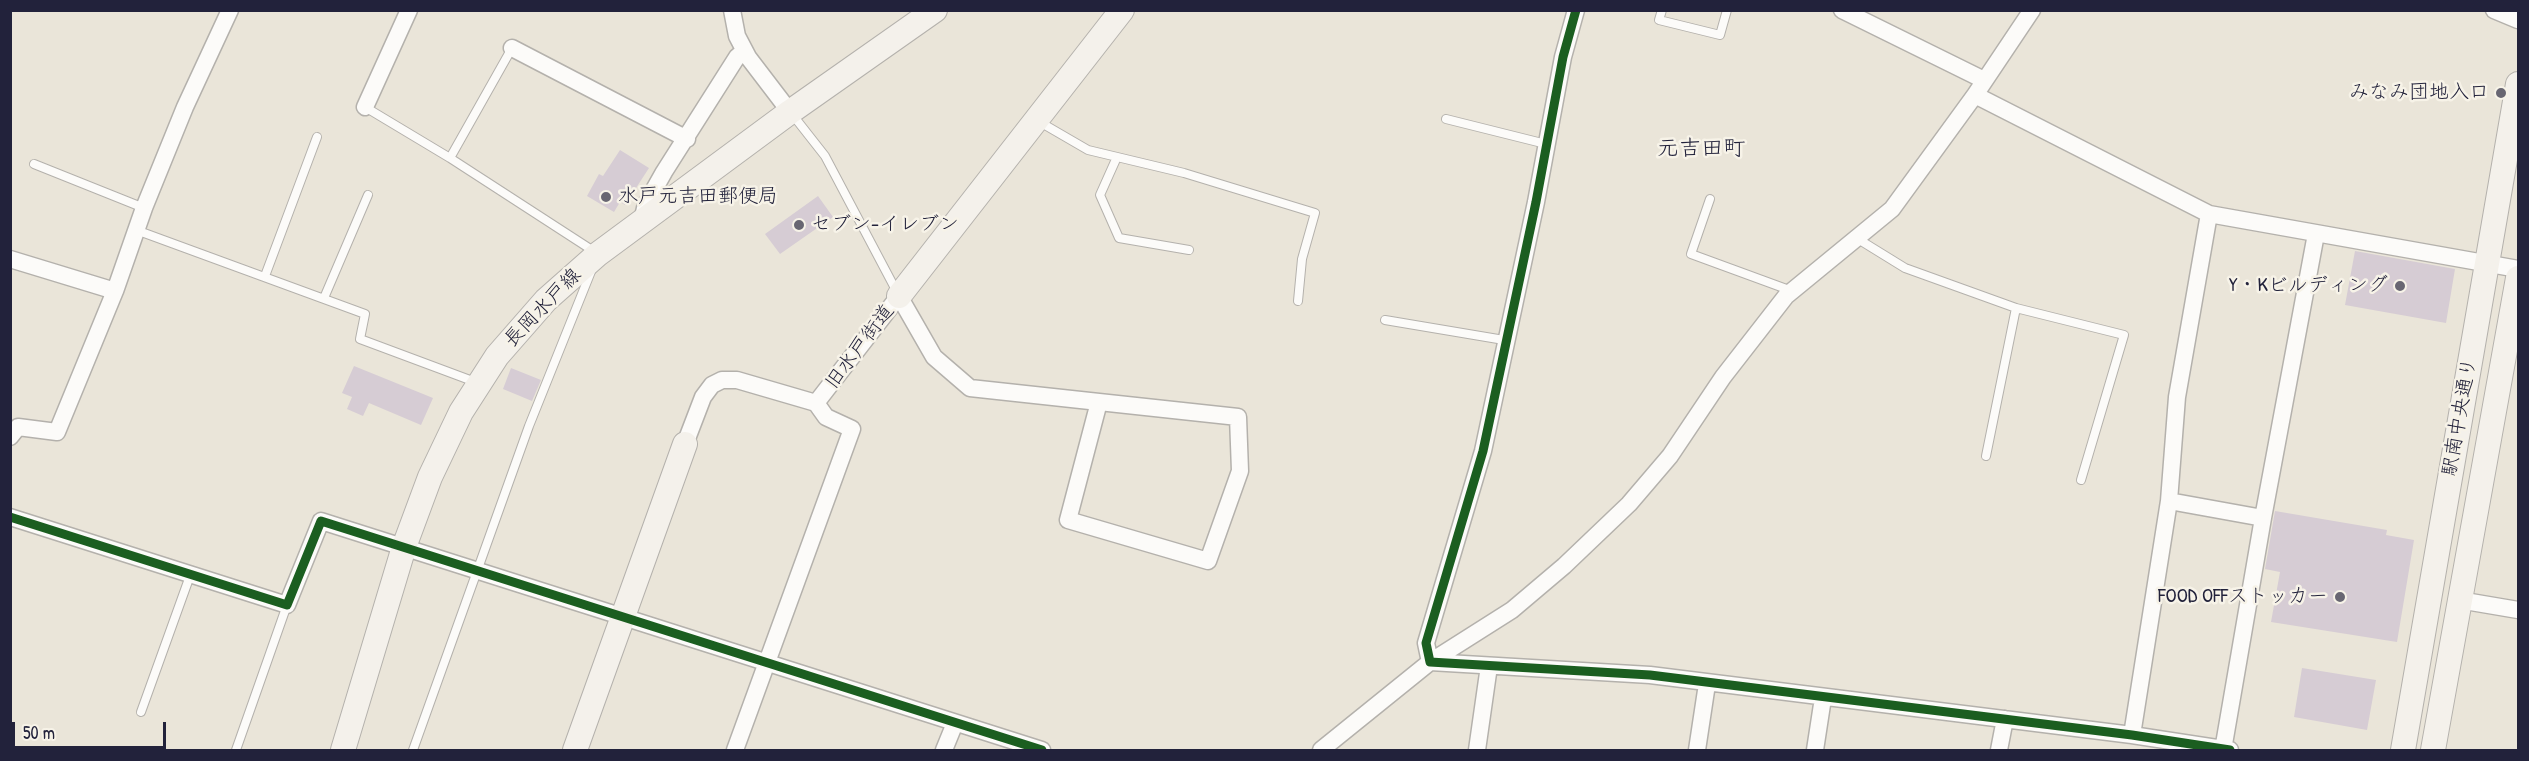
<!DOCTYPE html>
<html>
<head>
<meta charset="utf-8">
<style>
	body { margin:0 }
	#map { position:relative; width:2529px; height:761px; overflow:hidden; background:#eae5d9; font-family:"Patrick Hand",sans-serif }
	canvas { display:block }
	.frame { position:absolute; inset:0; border:12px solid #22223b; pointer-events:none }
	.scale { position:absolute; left:12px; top:722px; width:154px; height:27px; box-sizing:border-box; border:3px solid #22223b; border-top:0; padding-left:8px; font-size:18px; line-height:21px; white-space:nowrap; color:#22223b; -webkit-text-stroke:4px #f7f3e8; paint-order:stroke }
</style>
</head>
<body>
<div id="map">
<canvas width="2529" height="761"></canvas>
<div class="frame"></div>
<div class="scale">50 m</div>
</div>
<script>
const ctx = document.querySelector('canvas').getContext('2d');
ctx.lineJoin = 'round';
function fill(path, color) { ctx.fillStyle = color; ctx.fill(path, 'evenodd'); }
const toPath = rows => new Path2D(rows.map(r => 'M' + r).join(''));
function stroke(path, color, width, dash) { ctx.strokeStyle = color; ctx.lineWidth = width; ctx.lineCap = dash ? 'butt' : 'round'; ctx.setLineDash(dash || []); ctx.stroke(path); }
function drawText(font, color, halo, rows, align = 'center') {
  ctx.font = font + ' "Patrick Hand","Klee One",sans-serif'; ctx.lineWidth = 5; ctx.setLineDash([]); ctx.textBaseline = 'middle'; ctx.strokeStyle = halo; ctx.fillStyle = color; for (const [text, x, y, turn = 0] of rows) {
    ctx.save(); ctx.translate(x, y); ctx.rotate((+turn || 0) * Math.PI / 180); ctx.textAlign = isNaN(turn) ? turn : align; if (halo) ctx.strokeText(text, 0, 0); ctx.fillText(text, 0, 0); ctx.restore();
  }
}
const building = toPath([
	[620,150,649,168,625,205,620,202,614,212,587,196,599,174,603,176],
	[818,196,833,217,780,254,765,234],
	[2355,251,2455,269,2446,323,2345,305],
	[354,366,433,398,421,425,369,403,363,416,347,409,352,397,342,393],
	[511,368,541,380,532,401,503,389],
	[2275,511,2387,530,2386,535,2414,540,2397,642,2271,622,2280,572,2265,569],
	[2302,668,2376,680,2367,730,2294,717]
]);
const lane = toPath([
	[1662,10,1659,20,1720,35,1727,10],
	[365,107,450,158,595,252],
	[792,114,825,156,898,294],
	[1446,119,1546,144],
	[1038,121,1088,150,1184,173,1315,213,1302,259,1298,301],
	[1117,157,1100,195,1119,238,1189,250],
	[450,158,512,48],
	[34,164,144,208],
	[1710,199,1691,254,1792,291],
	[136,230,365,314,360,339,478,383],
	[1858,239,1905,268,2016,308,1986,456],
	[265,276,317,137],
	[324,298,368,195],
	[2016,308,2124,335,2081,480],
	[1385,320,1504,340],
	[141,712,191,573],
	[236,750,287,605],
	[413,750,529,426,592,269]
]);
const street = toPath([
	[732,10,737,36,748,57,790,112],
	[1576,10,1563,57,1536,202,1483,451,1426,643,1430,662,1650,675,2132,735,2230,750],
	[1842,10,1984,80],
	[2494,10,2518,20],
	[512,48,687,139],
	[1975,95,2209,214,2518,269],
	[365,107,409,10],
	[642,221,646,204,664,172,737,57,744,51],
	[10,259,115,291],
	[10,437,18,427,57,432,115,291,144,208,185,107,230,10],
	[685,444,703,397,712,385,722,380,737,380,816,403,899,296,934,357,970,388,1099,402,1238,417,1240,471,1208,561,1068,520,1099,402],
	[2169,501,2263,518],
	[10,517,287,605,321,521,1042,750],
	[2459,600,2518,610],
	[2132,735,2169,501,2177,397,2209,214],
	[735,750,852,429,826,417,816,403],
	[944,750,955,723],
	[1321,750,1430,662,1512,610,1564,566,1629,504,1670,456,1723,377,1786,296,1892,209,1975,95,2032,10],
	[1477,750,1489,666],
	[1697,750,1707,684],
	[1815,750,1823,698],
	[1999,750,2005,719],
	[2223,750,2263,518,2316,234]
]);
const secondary = toPath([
	[899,296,1122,10],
	[343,750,404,547,430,477,461,412,497,356,546,300,598,254,790,112,935,10],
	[575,750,685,444],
	[2403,750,2518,84],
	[2433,750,2518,278]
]);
const cycleway = toPath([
	[1576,10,1563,57,1536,202,1483,451,1426,643,1430,662,1650,675,2132,735,2230,750],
	[10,517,287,605,321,521,1042,750]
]);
const markers = [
	[2501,93,6,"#686672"],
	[606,197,6,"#686672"],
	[799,225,6,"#686672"],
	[2400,286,6,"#686672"],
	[2340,597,6,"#686672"]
];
const poiNames = [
	["みなみ団地入口",2489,93],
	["水戸元吉田郵便局",618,197,"left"],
	["セブン-イレブン",811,225,"left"],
	["Y・Kビルディング",2388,286],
	["FOOD OFFストッカー",2328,597]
];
const streetNames = [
	["長岡水戸線",543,308,-46],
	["旧水戸街道",860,347,-53],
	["駅南中央通り",2460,417,-80]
];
const quarterNames = [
	["元吉田町",1701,149]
];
fill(building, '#d6ccd4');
stroke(lane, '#b4b1ac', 10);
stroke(street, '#b4b1ac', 19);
stroke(secondary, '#b4b1ac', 26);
stroke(lane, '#fcfbf9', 8);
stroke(street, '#fcfbf9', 16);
stroke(secondary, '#f4f1eb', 24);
stroke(cycleway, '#1b5e20', 9);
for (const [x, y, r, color] of markers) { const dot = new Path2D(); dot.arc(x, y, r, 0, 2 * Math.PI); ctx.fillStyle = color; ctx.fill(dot); stroke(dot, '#f7f3e8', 2); }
drawText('20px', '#22223b', '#f7f3e8', poiNames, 'right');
drawText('20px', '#22223b', '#f7f3e8', streetNames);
drawText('22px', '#22223b', '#f7f3e8', quarterNames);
</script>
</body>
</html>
